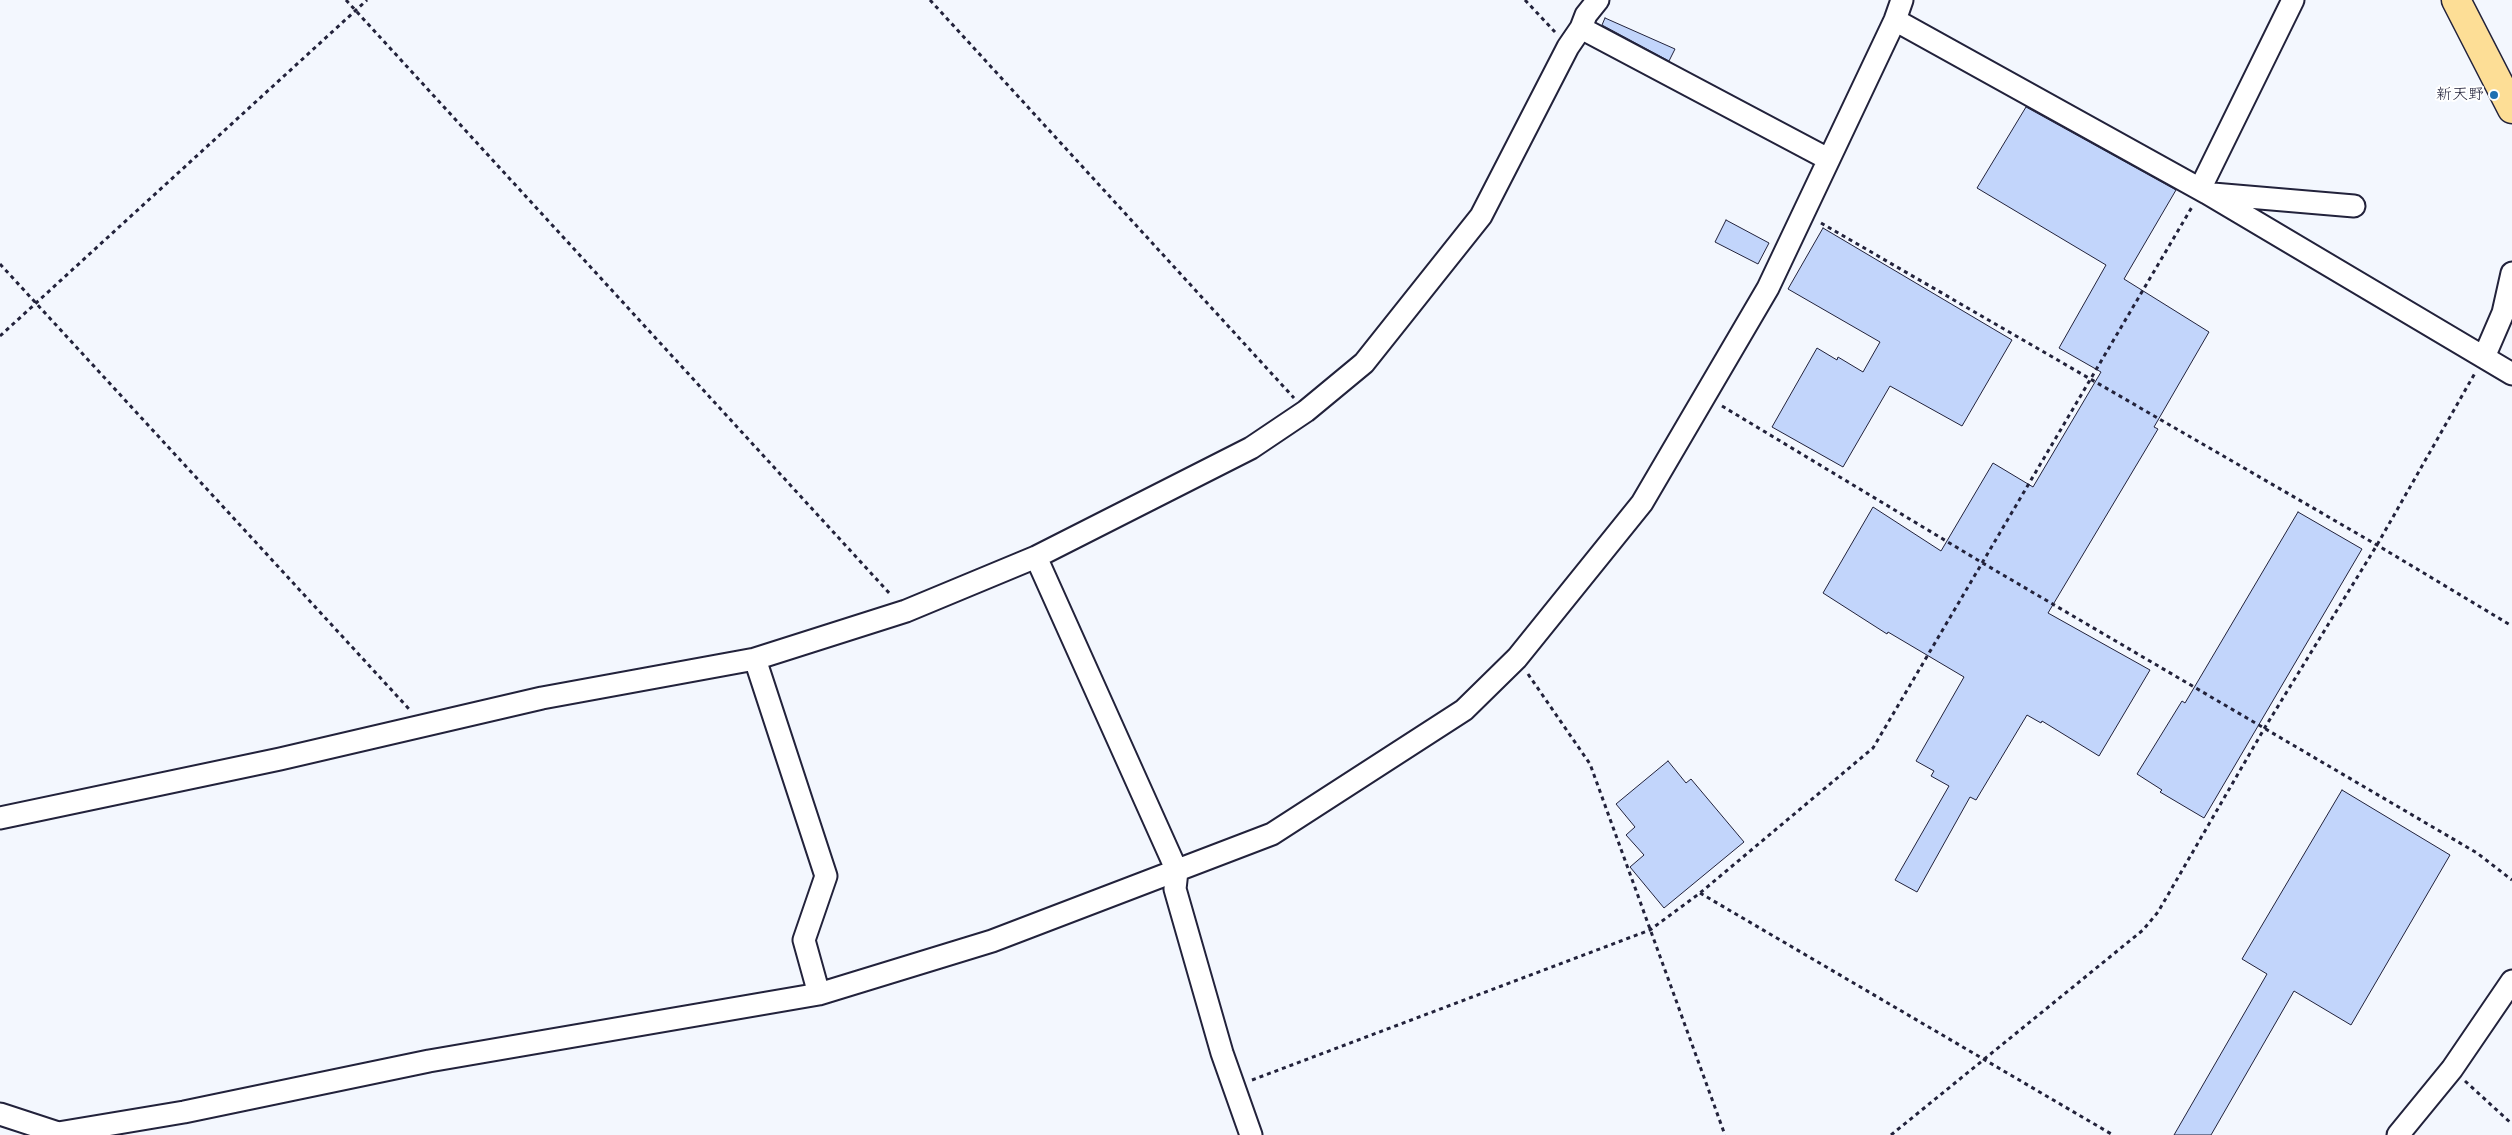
<!DOCTYPE html>
<html>
<head>
<meta charset="utf-8">
<style>
	body { margin:0 }
	canvas { display:block; background:#f3f7fe }
</style>
</head>
<body>
<canvas width="2512" height="1135"></canvas>
<script>
const ctx = document.querySelector('canvas').getContext('2d');
ctx.lineJoin = 'round';
function fill(path, color) { ctx.fillStyle = color; ctx.fill(path, 'evenodd'); }
const toPath = rows => new Path2D(rows.map(r => 'M' + r).join(''));
function stroke(path, color, width, dash) { ctx.strokeStyle = color; ctx.lineWidth = width; ctx.lineCap = dash ? 'butt' : 'round'; ctx.setLineDash(dash || []); ctx.stroke(path); }
function drawText(font, color, halo, rows, align = 'center') {
  ctx.font = font + ' "Balsamiq Sans","Klee One",sans-serif'; ctx.lineWidth = 4; ctx.setLineDash([]); ctx.textBaseline = 'middle'; ctx.strokeStyle = halo; ctx.fillStyle = color; for (const [text, x, y, turn = 0] of rows) {
    ctx.save(); ctx.translate(x, y); ctx.rotate((+turn || 0) * Math.PI / 180); ctx.textAlign = isNaN(turn) ? turn : align; if (halo) ctx.strokeText(text, 0, 0); ctx.fillText(text, 0, 0); ctx.restore();
  }
}
const building = toPath([
	[1605,18,1675,49,1669,61,1602,25,1605,18],
	[2026,107,2176,190,2124,279,2209,332,2154,427,2158,429,2048,613,2150,670,2099,756,2042,721,2041,723,2027,715,1976,800,1970,797,1917,892,1895,880,1949,786,1931,776,1934,771,1916,761,1964,677,1888,632,1887,634,1823,593,1873,507,1941,551,1993,463,2033,487,2101,372,2059,348,2106,265,1977,188,2026,107],
	[1726,220,1769,243,1758,264,1715,242,1726,220],
	[1823,228,2012,340,1962,426,1890,386,1843,467,1772,427,1817,348,1837,360,1838,357,1863,372,1880,342,1788,289,1823,228],
	[2298,512,2362,549,2204,818,2160,792,2162,790,2137,774,2182,701,2185,703,2298,512],
	[1668,761,1686,783,1691,779,1744,842,1664,908,1630,867,1644,855,1626,835,1635,827,1616,804,1668,761],
	[2342,790,2450,855,2351,1025,2294,991,2211,1135,2174,1135,2267,974,2242,959,2342,790]
]);
const path = toPath([
	[346,0,891,595],
	[930,0,1294,398],
	[1525,0,1555,32],
	[1821,223,2377,545,2512,626],
	[0,264,409,709],
	[0,336,367,0],
	[1722,406,1981,562,2477,853,2512,880],
	[1528,674,1590,764,1725,1135],
	[1700,893,2113,1135],
	[1252,1080,1650,930,1700,893,1873,748,2192,207],
	[2465,1081,2512,1124],
	[1891,1135,2143,930,2158,912,2264,729,2377,545,2475,373]
]);
const minor = toPath([
	[1895,20,2207,193,2512,374],
	[1581,28,1828,159],
	[2200,189,2293,0],
	[2213,194,2354,206],
	[2484,357,2503,313,2512,273],
	[1036,557,1177,871,1175,889,1222,1053,1251,1135],
	[755,659,826,876,804,940,819,994],
	[0,818,280,759,542,698,755,659,906,611,1036,557,1251,448,1306,411,1364,363,1481,216,1568,47,1581,28,1586,15,1598,0],
	[0,1114,58,1133,184,1112,429,1061,819,994,992,941,1272,834,1464,710,1517,658,1642,503,1768,288,1895,20,1902,0],
	[2398,1135,2452,1069,2512,981]
]);
const major = toPath([
	[2456,0,2512,109]
]);
const markers = [
	[2494,95,5,"#1f6fb2"]
];
const poiNames = [
	["新天野",2484,95]
];
fill(building, '#c2d5fb');
stroke(building, '#22223b', 1);
stroke(minor, '#22223b', 25);
stroke(major, '#22223b', 31);
stroke(path, '#22223b', 3, [4, 4]);
stroke(minor, '#fff', 21);
stroke(major, '#fdde96', 28);
for (const [x, y, r, color] of markers) { const dot = new Path2D(); dot.arc(x, y, r, 0, 2 * Math.PI); ctx.fillStyle = color; ctx.fill(dot); stroke(dot, '#fff', 2); }
drawText('16px', '#22223b', '#fff', poiNames, 'right');
</script>
</body>
</html>
